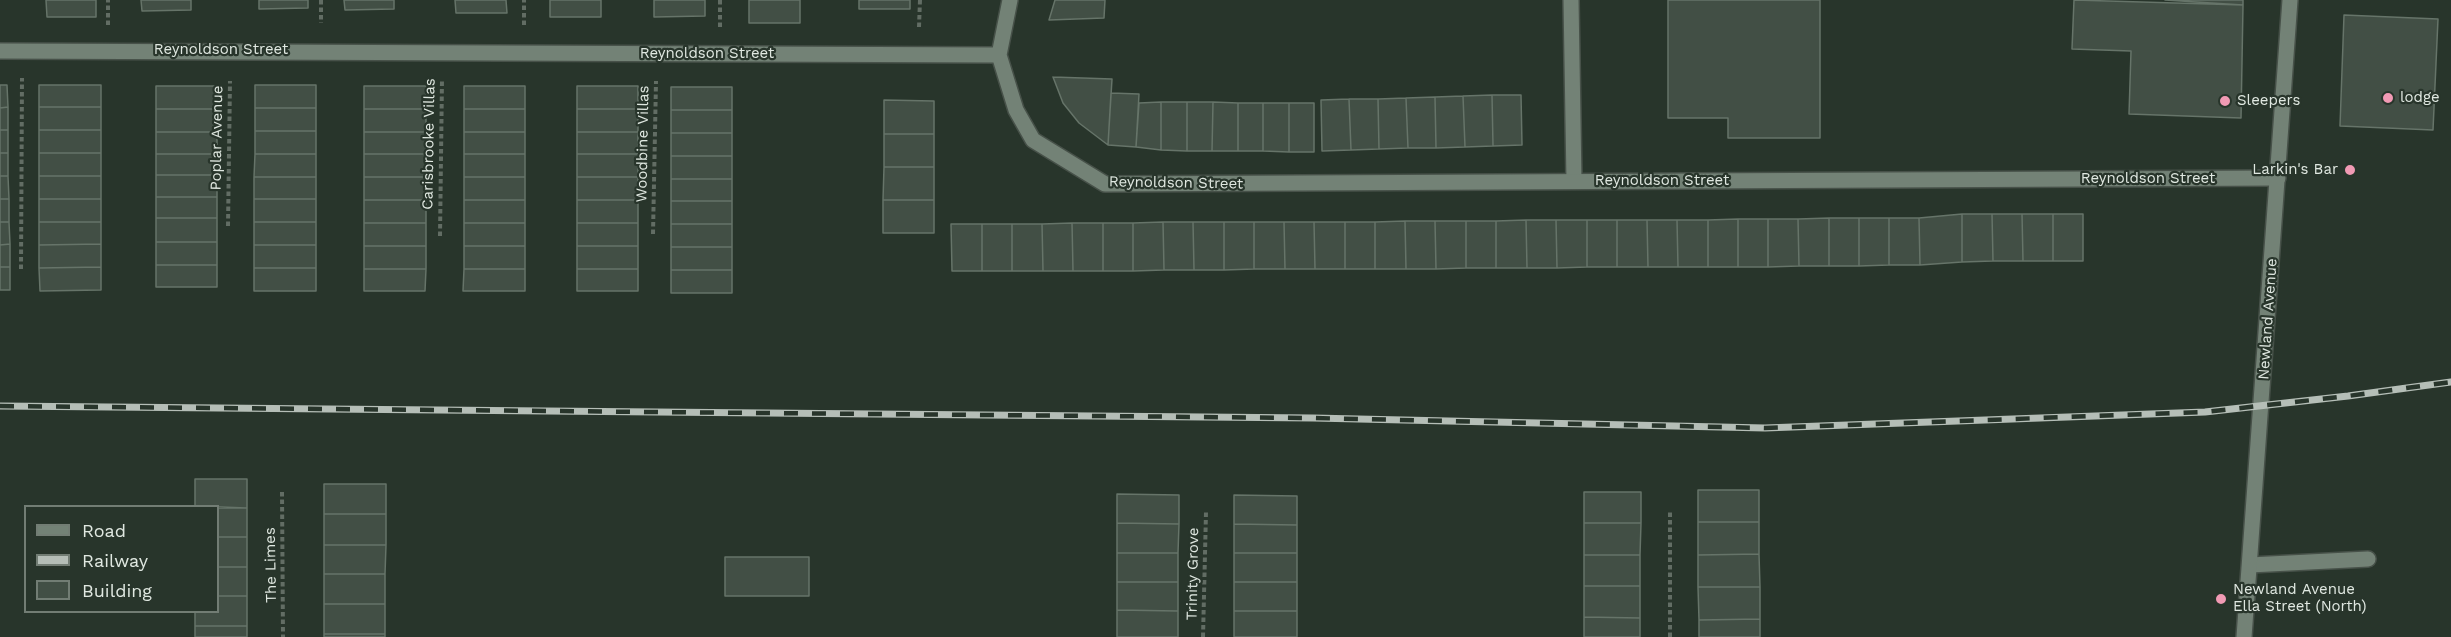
<!DOCTYPE html>
<html>
<head>
<meta charset="utf-8">
<style>
	body { margin:0 }
	#map { position:relative; width:2451px; height:637px; overflow:hidden; background:#28352b; font-family:"Work Sans",sans-serif }
	canvas { display:block }
	.legend { position:absolute; left:24px; top:505px; width:195px; height:108px; box-sizing:border-box; background:#28352b; border:2px solid #727d74; margin:0; padding:8px 10px; list-style:none; font-size:18px; color:#e0e8e1 }
	.legend li { display:flex; align-items:center; gap:12px; height:30px }
	.legend b { width:30px; border:2px solid #727d74 }
</style>
</head>
<body>
<div id="map">
<canvas width="2451" height="637"></canvas>
<ul class="legend">
<li><b style="height:8px;background:#738276"></b>Road</li>
<li><b style="height:8px;background:#b5beb7"></b>Railway</li>
<li><b style="height:16px;background:#424f45"></b>Building</li>
</ul>
</div>
<script>
const ctx = document.querySelector('canvas').getContext('2d');
ctx.lineJoin = 'round';
function fill(path, color) { ctx.fillStyle = color; ctx.fill(path, 'evenodd'); }
const toPath = rows => new Path2D(rows.map(r => 'M' + r).join(''));
function stroke(path, color, width, dash) { ctx.strokeStyle = color; ctx.lineWidth = width; ctx.lineCap = dash ? 'butt' : 'round'; ctx.setLineDash(dash || []); ctx.stroke(path); }
function drawText(font, color, halo, rows, align = 'center') {
  ctx.font = font + ' "Work Sans",sans-serif'; ctx.lineWidth = 4.5; ctx.setLineDash([]); ctx.textBaseline = 'middle'; ctx.strokeStyle = halo; ctx.fillStyle = color; for (const [text, x, y, turn = 0] of rows) {
    ctx.save(); ctx.translate(x, y); ctx.rotate((+turn || 0) * Math.PI / 180); ctx.textAlign = isNaN(turn) ? turn : align; if (halo) ctx.strokeText(text, 0, 0); ctx.fillText(text, 0, 0); ctx.restore();
  }
}
const building = toPath([
	[46,0,96,0,96,17,47,17,46,0],
	[141,0,191,0,191,10,142,11,141,0],
	[259,0,308,0,308,8,259,9,259,0],
	[344,0,394,0,394,9,345,10,344,0],
	[455,0,506,0,507,13,456,13,455,0],
	[550,0,601,0,601,17,550,17,550,0],
	[654,0,705,0,705,16,654,17,654,0],
	[749,0,800,0,800,23,749,23,749,0],
	[859,0,910,0,910,9,859,9,859,0],
	[1055,0,1105,0,1104,18,1049,20,1055,0],
	[1668,0,1820,0,1820,138,1728,138,1728,118,1668,118,1668,0],
	[2074,0,2243,5,2241,118,2129,114,2131,51,2072,49,2074,0],
	[2165,0,2243,0,2243,5,2165,0],
	[2344,15,2438,19,2433,130,2340,126,2344,15],
	[1053,77,1112,79,1108,145,1079,123,1063,103,1053,77],
	[0,85,7,85,8,107,0,108,0,85],
	[39,85,101,85,101,107,39,107,39,85],
	[255,85,316,85,316,108,255,108,255,85],
	[156,86,217,86,217,109,156,109,156,86],
	[364,86,426,86,426,109,364,109,364,86],
	[464,86,525,86,525,109,464,109,464,86],
	[577,86,638,86,638,109,577,109,577,86],
	[671,87,732,87,732,110,671,110,671,87],
	[1111,93,1139,94,1136,147,1108,145,1111,93],
	[1492,95,1521,95,1522,145,1493,146,1492,95],
	[1492,95,1493,146,1465,147,1463,96,1492,95],
	[1463,96,1465,147,1436,148,1435,97,1463,96],
	[1435,97,1436,148,1408,148,1406,98,1435,97],
	[1406,98,1408,148,1379,149,1378,99,1406,98],
	[1349,99,1378,99,1379,149,1351,150,1349,99],
	[1349,99,1351,150,1322,151,1321,100,1349,99],
	[884,100,934,101,934,134,884,134,884,100],
	[1161,102,1161,150,1136,147,1139,103,1161,102],
	[1161,102,1187,102,1187,151,1161,150,1161,102],
	[1187,102,1213,102,1212,151,1187,151,1187,102],
	[1213,102,1238,103,1238,151,1212,151,1213,102],
	[1238,103,1263,103,1263,151,1238,151,1238,103],
	[1263,103,1289,103,1289,152,1263,151,1263,103],
	[1289,103,1314,103,1314,152,1289,152,1289,103],
	[8,107,8,130,0,130,0,108,8,107],
	[39,107,101,107,101,130,39,130,39,107],
	[255,108,316,108,316,131,255,131,255,108],
	[156,109,217,109,217,132,156,132,156,109],
	[364,109,426,109,426,132,364,132,364,109],
	[464,109,525,109,525,132,464,132,464,109],
	[577,109,638,109,638,132,577,132,577,109],
	[671,110,732,110,732,133,671,133,671,110],
	[0,130,8,130,8,153,0,153,0,130],
	[39,130,101,130,101,153,39,153,39,130],
	[255,131,316,131,316,154,255,154,255,131],
	[156,132,217,132,217,154,156,154,156,132],
	[364,132,426,132,426,154,364,154,364,132],
	[464,132,525,132,525,154,464,154,464,132],
	[577,132,638,132,638,154,577,154,577,132],
	[671,133,732,133,732,156,671,156,671,133],
	[884,134,934,134,934,167,884,167,884,134],
	[0,153,8,153,8,176,0,176,0,153],
	[39,153,101,153,101,176,39,176,39,153],
	[156,154,217,154,217,175,156,175,156,154],
	[255,154,316,154,316,177,254,177,255,154],
	[364,154,426,154,426,177,364,177,364,154],
	[464,154,525,154,525,177,464,177,464,154],
	[577,154,638,154,638,177,577,177,577,154],
	[671,156,732,156,732,179,671,179,671,156],
	[884,167,934,167,934,200,883,200,884,167],
	[156,175,217,175,217,197,156,197,156,175],
	[0,176,8,176,9,199,0,199,0,176],
	[39,176,101,176,101,199,39,199,39,176],
	[254,177,316,177,316,199,254,199,254,177],
	[364,177,426,177,426,200,364,200,364,177],
	[464,177,525,177,525,200,464,200,464,177],
	[577,177,638,177,638,200,577,200,577,177],
	[671,179,732,179,732,201,671,201,671,179],
	[156,197,217,197,217,218,156,218,156,197],
	[0,199,9,199,9,222,0,222,0,199],
	[39,199,101,199,101,222,39,222,39,199],
	[254,199,316,199,316,222,254,222,254,199],
	[364,200,426,200,426,223,364,223,364,200],
	[464,200,525,200,525,223,464,223,464,200],
	[577,200,638,200,638,223,577,223,577,200],
	[883,200,934,200,934,233,883,233,883,200],
	[671,201,732,201,732,224,671,224,671,201],
	[1962,214,1962,262,1920,265,1919,218,1962,214],
	[1962,214,1992,214,1993,261,1962,262,1962,214],
	[1992,214,2022,214,2023,261,1993,261,1992,214],
	[2022,214,2053,214,2053,261,2023,261,2022,214],
	[2053,214,2083,214,2083,261,2053,261,2053,214],
	[156,218,217,218,217,242,156,242,156,218],
	[1829,218,1829,266,1799,266,1798,219,1829,218],
	[1829,218,1859,218,1859,266,1829,266,1829,218],
	[1859,218,1889,218,1889,265,1859,266,1859,218],
	[1889,218,1919,218,1920,265,1889,265,1889,218],
	[1738,219,1738,267,1708,267,1708,220,1738,219],
	[1738,219,1768,219,1768,267,1738,267,1738,219],
	[1768,219,1798,219,1799,266,1768,267,1768,219],
	[1526,220,1556,220,1557,268,1527,268,1526,220],
	[1526,220,1527,268,1496,268,1496,221,1526,220],
	[1556,220,1587,220,1587,267,1557,268,1556,220],
	[1587,220,1617,220,1617,267,1587,267,1587,220],
	[1617,220,1647,220,1648,267,1617,267,1617,220],
	[1647,220,1677,220,1678,267,1648,267,1647,220],
	[1677,220,1708,220,1708,267,1678,267,1677,220],
	[1405,221,1406,269,1375,269,1375,222,1405,221],
	[1405,221,1435,221,1436,269,1406,269,1405,221],
	[1435,221,1466,221,1466,268,1436,269,1435,221],
	[1466,221,1496,221,1496,268,1466,268,1466,221],
	[0,222,9,222,10,244,0,245,0,222],
	[39,222,101,222,101,244,39,245,39,222],
	[254,222,316,222,316,245,254,245,254,222],
	[1163,222,1164,270,1133,271,1133,223,1163,222],
	[1163,222,1193,222,1194,270,1164,270,1163,222],
	[1193,222,1224,222,1224,270,1194,270,1193,222],
	[1224,222,1254,222,1254,269,1224,270,1224,222],
	[1254,222,1284,222,1285,269,1254,269,1254,222],
	[1284,222,1314,222,1315,269,1285,269,1284,222],
	[1314,222,1345,222,1345,269,1315,269,1314,222],
	[1345,222,1375,222,1375,269,1345,269,1345,222],
	[364,223,426,223,426,246,364,246,364,223],
	[464,223,525,223,525,246,464,246,464,223],
	[577,223,638,223,638,246,577,246,577,223],
	[1072,223,1073,271,1043,271,1042,224,1072,223],
	[1072,223,1103,223,1103,271,1073,271,1072,223],
	[1103,223,1133,223,1133,271,1103,271,1103,223],
	[671,224,732,224,732,247,671,247,671,224],
	[951,224,982,224,982,271,952,271,951,224],
	[982,224,1012,224,1012,271,982,271,982,224],
	[1012,224,1042,224,1043,271,1012,271,1012,224],
	[156,242,217,242,217,265,156,265,156,242],
	[10,244,10,267,0,267,0,245,10,244],
	[101,244,101,267,39,268,39,245,101,244],
	[254,245,316,245,316,268,254,268,254,245],
	[364,246,426,246,426,269,364,269,364,246],
	[464,246,525,246,525,269,464,269,464,246],
	[577,246,638,246,638,269,577,269,577,246],
	[671,247,732,247,732,270,671,270,671,247],
	[156,265,217,265,217,287,156,287,156,265],
	[0,267,10,267,10,290,0,290,0,267],
	[101,267,101,290,40,291,39,268,101,267],
	[254,268,316,268,316,291,254,291,254,268],
	[364,269,426,269,425,291,364,291,364,269],
	[464,269,525,269,525,291,463,291,464,269],
	[577,269,638,269,638,291,577,291,577,269],
	[671,270,732,270,732,293,671,293,671,270],
	[195,479,247,479,247,508,195,506,195,479],
	[324,484,386,484,386,514,324,514,324,484],
	[1698,490,1759,490,1759,522,1698,522,1698,490],
	[1584,492,1641,492,1641,523,1584,523,1584,492],
	[1117,494,1179,495,1179,524,1117,523,1117,494],
	[1234,495,1297,496,1297,525,1234,524,1234,495],
	[218,508,247,508,247,537,218,537,218,508],
	[324,514,386,514,386,545,324,545,324,514],
	[1698,522,1759,522,1759,554,1698,555,1698,522],
	[1117,523,1179,524,1178,553,1117,553,1117,523],
	[1584,523,1641,523,1640,555,1584,555,1584,523],
	[1234,524,1297,525,1297,553,1234,553,1234,524],
	[218,537,247,537,247,567,218,567,218,537],
	[324,545,386,545,385,574,324,574,324,545],
	[1117,553,1178,553,1178,582,1117,582,1117,553],
	[1234,553,1297,553,1297,582,1234,582,1234,553],
	[1759,554,1760,587,1698,587,1698,555,1759,554],
	[1584,555,1640,555,1640,586,1584,586,1584,555],
	[725,557,809,557,809,596,725,596,725,557],
	[218,567,247,567,247,596,218,596,218,567],
	[324,574,385,574,385,604,324,604,324,574],
	[1117,582,1178,582,1178,611,1117,610,1117,582],
	[1234,582,1297,582,1297,611,1234,611,1234,582],
	[1584,586,1640,586,1640,618,1584,617,1584,586],
	[1698,587,1760,587,1760,619,1699,620,1698,587],
	[218,596,247,596,247,626,195,626,195,612,218,612,218,596],
	[324,604,385,604,385,634,324,634,324,604],
	[1117,610,1178,611,1178,637,1117,637,1117,610],
	[1234,611,1297,611,1297,637,1234,637,1234,611],
	[1584,617,1640,618,1640,637,1584,637,1584,617],
	[1760,619,1760,637,1699,637,1699,620,1760,619],
	[195,626,247,626,247,637,195,637,195,626],
	[324,634,385,634,385,637,324,637,324,634]
]);
const path = toPath([
	[321,0,321,23],
	[720,0,720,27],
	[108,25,108,0],
	[524,25,524,0],
	[919,27,920,0],
	[228,226,230,81],
	[653,234,656,81],
	[440,236,442,79],
	[21,269,22,78],
	[282,492,283,637],
	[1203,637,1206,512],
	[1670,637,1670,511]
]);
const lane = toPath([
	[1571,0,1574,181],
	[2250,565,2368,559]
]);
const street = toPath([
	[1010,0,999,55,1016,110,1033,140,1105,184,2278,178],
	[0,51,999,55]
]);
const secondary = toPath([
	[2244,637,2290,0]
]);
const rail = toPath([
	[0,406,1313,418,1765,428,2205,412,2348,396,2451,382]
]);
const markers = [
	[2388,98,6,"#f19ab4"],
	[2225,101,6,"#f19ab4"],
	[2350,170,6,"#f19ab4"],
	[2221,599,6,"#f19ab4"]
];
const streetNames = [
	["Reynoldson Street",221,50],
	["Reynoldson Street",707,54],
	["Poplar Avenue",217,138,-89],
	["Carisbrooke Villas",429,144,-89],
	["Woodbine Villas",643,144,-89],
	["Reynoldson Street",2148,179],
	["Reynoldson Street",1662,181],
	["Reynoldson Street",1176,183,1],
	["Newland Avenue",2268,319,-86],
	["The Limes",271,565,-91],
	["Trinity Grove",1193,574,-89]
];
const poiNames = [
	["lodge",2400,98],
	["Sleepers",2237,101],
	["Larkin's Bar",2338,170,"right"],
	["Newland Avenue",2233,590],
	["Ella Street (North)",2233,607]
];
fill(building, '#424f45');
stroke(building, '#667469', 1.5);
stroke(lane, '#475149', 18);
stroke(street, '#475149', 18);
stroke(secondary, '#475149', 18);
stroke(path, '#626d64', 4, [4.5, 3]);
stroke(lane, '#738276', 15);
stroke(street, '#738276', 15);
stroke(secondary, '#738276', 15);
stroke(rail, '#b5beb7', 7);
stroke(rail, '#28352b', 4.5, [14]);
for (const [x, y, r, color] of markers) { const dot = new Path2D(); dot.arc(x, y, r, 0, 2 * Math.PI); ctx.fillStyle = color; ctx.fill(dot); stroke(dot, '#28352b', 2); }
drawText('15px', '#e0e8e1', '#28352b', streetNames);
drawText('15px', '#e0e8e1', '#28352b', poiNames, 'left');
</script>
</body>
</html>
